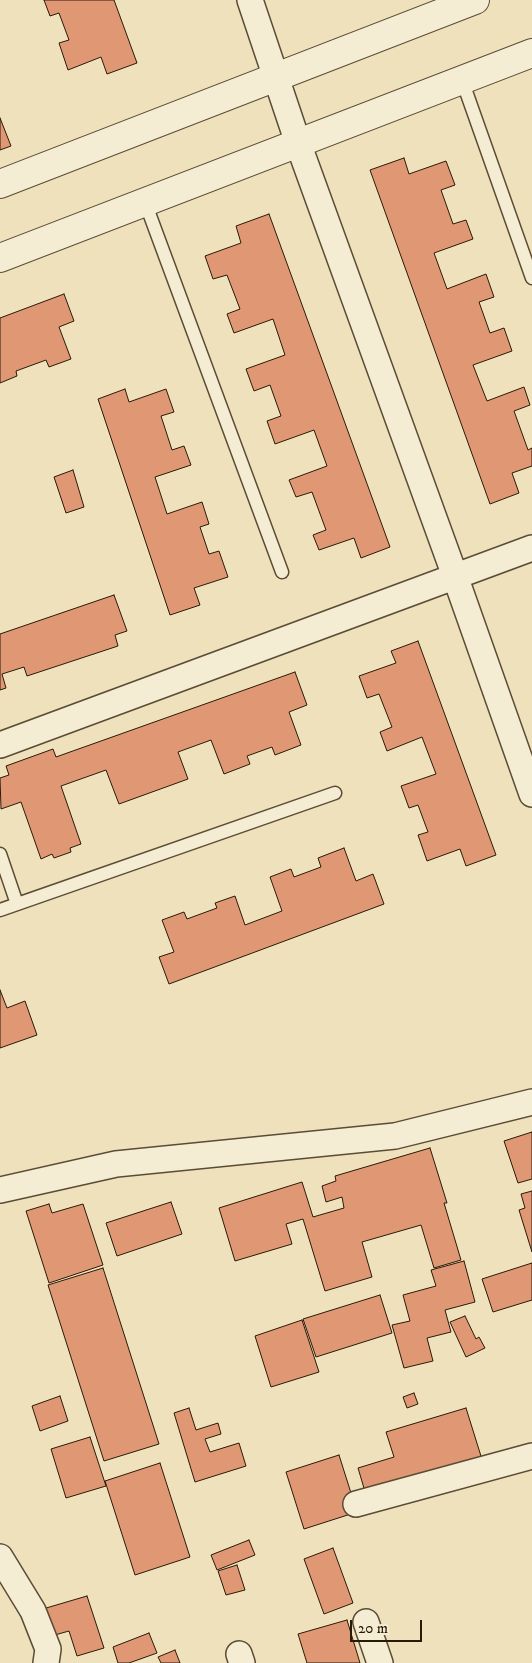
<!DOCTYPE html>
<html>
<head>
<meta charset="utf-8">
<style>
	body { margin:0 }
	#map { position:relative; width:532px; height:1663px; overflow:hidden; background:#eee1bc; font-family:"IM FELL DW Pica",serif }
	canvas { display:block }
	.scale { position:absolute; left:350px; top:1620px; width:72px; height:22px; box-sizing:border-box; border:2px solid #291a08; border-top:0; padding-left:6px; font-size:15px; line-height:18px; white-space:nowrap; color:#291a08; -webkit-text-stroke:4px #f4ecd3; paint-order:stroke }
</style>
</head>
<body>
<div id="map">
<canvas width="532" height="1663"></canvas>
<div class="scale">20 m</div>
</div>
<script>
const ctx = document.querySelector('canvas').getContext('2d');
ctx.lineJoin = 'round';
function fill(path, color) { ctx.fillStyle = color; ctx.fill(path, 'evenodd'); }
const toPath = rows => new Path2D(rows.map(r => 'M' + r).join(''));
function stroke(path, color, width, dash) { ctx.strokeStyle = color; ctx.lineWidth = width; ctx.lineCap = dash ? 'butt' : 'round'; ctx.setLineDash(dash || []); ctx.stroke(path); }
const building = toPath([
	[44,0,114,0,137,63,107,74,101,57,68,70,59,43,69,40,59,13,50,16,44,0],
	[0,118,11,146,0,150,0,118],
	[404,158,409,174,446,161,455,185,441,190,453,224,466,220,473,239,434,253,447,289,486,274,494,297,479,302,490,333,504,328,512,351,473,365,487,401,524,387,530,405,514,411,528,450,532,448,532,466,512,473,519,493,490,504,370,170,404,158],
	[269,214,390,547,361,558,354,538,319,550,313,535,326,530,312,492,296,497,289,480,327,466,314,430,275,444,267,421,281,416,270,385,254,391,246,369,285,355,273,319,234,333,227,314,240,309,227,275,213,279,205,256,241,243,236,226,269,214],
	[64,294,74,321,59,327,71,359,49,367,46,360,16,371,17,376,0,383,0,318,64,294],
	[125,389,129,402,166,389,174,412,161,416,172,450,184,446,191,465,155,477,167,514,202,502,209,524,200,527,209,554,219,551,228,577,194,588,200,605,170,615,98,399,125,389],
	[73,470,84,507,66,513,54,477,73,470],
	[114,595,127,631,115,635,118,646,27,676,24,667,2,674,6,688,0,690,0,634,114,595],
	[418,641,496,855,466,866,460,849,427,861,418,835,428,832,418,805,409,808,401,786,436,774,422,737,387,751,380,732,392,727,379,694,367,698,359,676,396,663,391,651,418,641],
	[295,672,307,705,289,712,301,745,275,755,272,747,247,756,250,764,224,774,211,740,178,752,188,779,119,804,106,770,61,786,81,844,70,848,71,852,54,858,52,854,41,859,21,802,1,809,0,778,9,775,6,766,53,749,56,757,295,672],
	[344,848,356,881,373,874,384,904,169,984,159,957,174,952,162,920,184,912,187,919,217,908,215,903,235,896,245,925,282,911,270,877,291,869,294,877,321,867,318,858,344,848],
	[0,990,7,1008,25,1001,37,1035,0,1048,0,990],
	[532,1132,532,1179,518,1183,504,1141,532,1132],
	[430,1148,447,1203,444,1203,461,1260,434,1268,421,1225,362,1242,372,1277,325,1291,303,1219,286,1224,292,1244,235,1261,219,1208,302,1182,313,1217,344,1208,342,1197,326,1202,322,1186,336,1181,335,1176,430,1148],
	[532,1191,532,1252,519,1210,525,1208,521,1194,532,1191],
	[171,1202,182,1234,117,1256,106,1223,171,1202],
	[49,1204,52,1213,83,1204,103,1265,49,1283,26,1211,49,1204],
	[464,1261,475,1302,445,1310,451,1332,427,1338,433,1361,404,1368,392,1325,410,1321,403,1295,436,1286,431,1270,464,1261],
	[532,1263,532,1300,493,1312,482,1279,532,1263],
	[103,1268,159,1444,104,1461,48,1285,103,1268],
	[380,1295,392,1333,316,1357,303,1319,380,1295],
	[465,1316,476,1339,479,1337,485,1348,466,1357,450,1322,465,1316],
	[302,1320,319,1372,271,1387,255,1336,302,1320],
	[414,1393,418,1404,407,1408,403,1397,414,1393],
	[60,1396,68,1421,40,1431,32,1406,60,1396],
	[189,1408,196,1430,218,1423,221,1434,205,1439,210,1452,239,1443,246,1466,195,1482,174,1413,189,1408],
	[466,1408,485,1469,369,1505,358,1468,394,1457,386,1432,466,1408],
	[90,1437,106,1486,66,1498,51,1449,90,1437],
	[339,1455,357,1512,304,1529,286,1472,339,1455],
	[160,1463,190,1557,135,1575,105,1481,160,1463],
	[249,1540,255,1555,217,1570,211,1555,249,1540],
	[333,1548,353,1603,324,1614,304,1559,333,1548],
	[237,1565,245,1590,226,1595,218,1571,237,1565],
	[87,1596,104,1648,77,1656,69,1631,44,1638,36,1611,87,1596],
	[347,1620,360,1663,307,1663,298,1634,347,1620],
	[149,1633,157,1653,129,1663,118,1663,113,1647,149,1633],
	[175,1650,180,1663,161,1663,158,1657,175,1650]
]);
const service = toPath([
	[462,80,532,278],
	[145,202,282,572],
	[0,854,17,904],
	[0,910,335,793]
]);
const minor = toPath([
	[250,0,298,143,455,576,532,794],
	[0,745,532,548],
	[0,1190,116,1164,395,1136,532,1102],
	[356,1504,532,1456],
	[0,1557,33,1611,48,1649,46,1663],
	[366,1622,380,1663],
	[239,1654,242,1663]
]);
const tertiary = toPath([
	[0,184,475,0],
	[0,258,532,53]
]);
fill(building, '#e09774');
stroke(building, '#291a08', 1);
stroke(service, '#5a4c35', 15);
stroke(minor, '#5a4c35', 28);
stroke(tertiary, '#5a4c35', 30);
stroke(service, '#f4ecd3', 12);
stroke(minor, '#f4ecd3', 25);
stroke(tertiary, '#f4ecd3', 28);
</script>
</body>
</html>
